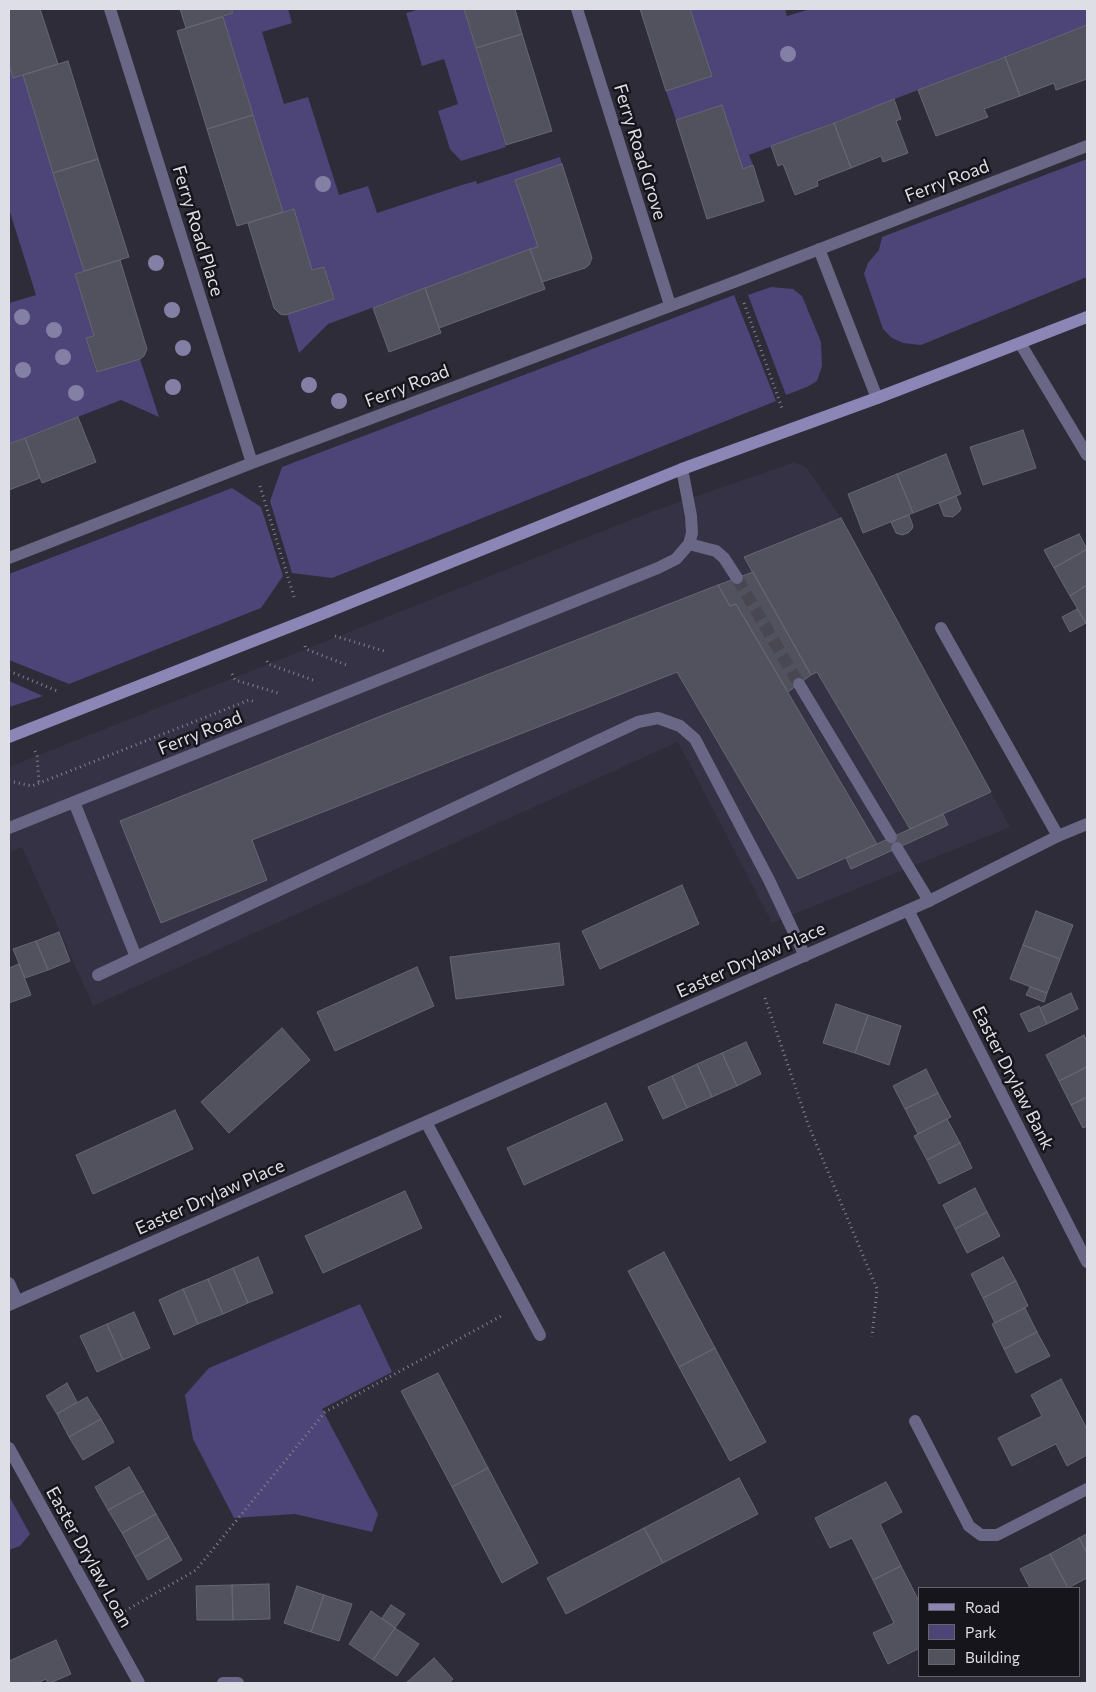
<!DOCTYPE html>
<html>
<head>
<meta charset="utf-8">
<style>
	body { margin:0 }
	#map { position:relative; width:1096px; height:1692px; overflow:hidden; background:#2d2c38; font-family:Commissioner,sans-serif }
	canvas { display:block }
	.frame { position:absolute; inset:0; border:10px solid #dedee6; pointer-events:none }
	.legend { position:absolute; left:918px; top:1587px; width:162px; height:90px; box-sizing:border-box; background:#16151b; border:1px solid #66656c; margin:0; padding:6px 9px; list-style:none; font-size:15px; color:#dedee6 }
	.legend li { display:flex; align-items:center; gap:10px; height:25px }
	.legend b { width:25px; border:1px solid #66656c }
</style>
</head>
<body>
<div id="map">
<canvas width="1096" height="1692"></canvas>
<div class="frame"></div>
<ul class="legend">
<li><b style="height:6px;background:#8c86b7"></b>Road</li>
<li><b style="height:14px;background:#4d4478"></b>Park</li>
<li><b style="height:14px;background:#52515e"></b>Building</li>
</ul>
</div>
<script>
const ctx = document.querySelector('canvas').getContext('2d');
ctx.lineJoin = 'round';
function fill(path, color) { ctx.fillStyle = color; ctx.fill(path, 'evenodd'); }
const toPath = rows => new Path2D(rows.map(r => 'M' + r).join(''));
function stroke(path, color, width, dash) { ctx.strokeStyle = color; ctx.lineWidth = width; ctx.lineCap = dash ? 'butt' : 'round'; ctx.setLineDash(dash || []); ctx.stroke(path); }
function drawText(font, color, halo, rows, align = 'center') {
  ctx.font = font + ' Commissioner,sans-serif'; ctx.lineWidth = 5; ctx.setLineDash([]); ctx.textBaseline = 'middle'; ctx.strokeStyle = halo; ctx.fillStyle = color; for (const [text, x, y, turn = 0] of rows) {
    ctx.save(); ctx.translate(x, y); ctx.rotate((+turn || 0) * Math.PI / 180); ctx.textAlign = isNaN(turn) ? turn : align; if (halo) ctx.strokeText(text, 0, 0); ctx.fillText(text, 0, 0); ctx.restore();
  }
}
const built = toPath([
	[795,462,807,468,841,518,1010,827,772,923,678,742,93,1006,22,847,9,852,9,767,651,512]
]);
const green = toPath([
	[231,9,288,9,292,23,262,32,284,104,308,97,339,195,368,186,377,213,462,185,476,181,477,184,560,157,562,164,515,180,538,247,328,324,299,353,287,314,334,299,324,267,312,270,294,209,283,212,223,17,233,13],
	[420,9,464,9,506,147,461,161,450,149,438,111,458,104,444,59,422,66,406,13],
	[690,9,785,9,787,16,810,9,1087,9,1087,25,749,155,753,165,743,169,722,105,676,120,666,91,712,76],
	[9,64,13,77,23,75,84,271,75,274,94,336,86,338,96,371,140,359,159,417,121,400,9,444,9,303,36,295,9,209],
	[1087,159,1087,277,921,345,903,343,892,338,883,329,864,274,868,263,879,250,882,237],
	[771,287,793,289,802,296,821,342,822,366,817,381,807,387,786,395,748,295],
	[734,295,776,401,332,578,292,573,270,501,282,467],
	[232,488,261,507,283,576,261,608,69,684,9,660,9,574],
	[9,681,43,696,9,707],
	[360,1304,392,1372,322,1409,378,1514,372,1532,295,1514,234,1518,193,1439,185,1395,209,1368],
	[9,1496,30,1534,20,1546,9,1550]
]);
const building = toPath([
	[9,9,40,9,58,64,13,78,9,64,9,9],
	[180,9,231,9,233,13,186,28,180,9],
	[464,9,515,9,522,34,476,48,464,9],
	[640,9,690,9,712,76,666,91,640,9],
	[223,17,253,115,207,129,177,31,223,17],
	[1087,25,1087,79,1056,90,1054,83,1020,96,1005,57,1087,25],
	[522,34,552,131,506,145,476,48,522,34],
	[1005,57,1020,96,984,109,988,117,936,136,918,90,1005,57],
	[68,61,98,159,53,173,23,75,68,61],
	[894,99,901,119,896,121,908,153,883,162,881,156,851,168,834,123,894,99],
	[722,105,743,169,753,165,764,201,707,219,676,120,722,105],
	[253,115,283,212,237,226,207,129,253,115],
	[834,123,851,168,817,181,818,186,795,195,783,164,778,166,771,146,834,123],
	[98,159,129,257,84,271,53,173,98,159],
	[562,164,592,258,589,265,585,268,542,282,530,249,538,247,515,180,562,164],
	[294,209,312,270,324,267,334,299,285,315,280,314,274,308,248,223,294,209],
	[530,249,545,289,439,328,425,288,530,249],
	[120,260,147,349,144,356,140,359,97,372,86,338,94,336,75,274,120,260],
	[425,288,441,333,389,352,373,308,425,288],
	[78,417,96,462,42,483,25,438,78,417],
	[1023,430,1036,468,983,485,970,447,1023,430],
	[25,438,40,478,9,490,9,444,25,438],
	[946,454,961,494,913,513,897,474,946,454],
	[897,474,913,513,863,533,848,494,897,474],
	[956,496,961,509,960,511,953,517,944,516,939,503,956,496],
	[909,515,913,526,912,529,908,533,902,535,896,533,891,522,909,515],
	[841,518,991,792,910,829,817,672,811,675,744,557,841,518],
	[1079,534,1087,549,1054,568,1044,550,1079,534],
	[1087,549,1087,585,1070,596,1054,568,1087,549],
	[753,572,811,675,788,692,736,604,730,606,718,585,753,572],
	[718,585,730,606,736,604,877,844,798,879,677,672,252,840,267,880,161,923,120,821,386,714,718,585],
	[1087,585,1087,622,1086,623,1070,596,1087,585],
	[1077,609,1086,623,1070,632,1062,617,1077,609],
	[943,814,948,825,851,869,846,858,943,814],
	[682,885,699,924,600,969,582,931,682,885],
	[1036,911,1073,925,1060,959,1023,945,1036,911],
	[59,932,70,961,48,970,36,941,59,932],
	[36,941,48,970,25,978,13,949,36,941],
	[559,943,564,985,456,999,450,957,559,943],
	[1023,945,1060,959,1047,993,1010,979,1023,945],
	[19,964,31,995,9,1003,9,968,19,964],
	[417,967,434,1006,335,1051,317,1012,417,967],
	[1030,987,1047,993,1044,1002,1026,995,1030,987],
	[1071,993,1078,1009,1047,1024,1040,1008,1071,993],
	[836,1004,868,1015,855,1053,823,1043,836,1004],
	[1039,1006,1047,1024,1029,1032,1020,1014,1039,1006],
	[868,1015,901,1026,889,1065,855,1053,868,1015],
	[282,1028,310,1060,229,1133,201,1102,282,1028],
	[1084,1035,1087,1042,1087,1067,1059,1081,1046,1055,1084,1035],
	[746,1042,761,1074,737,1086,722,1053,746,1042],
	[722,1053,737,1086,712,1097,697,1064,722,1053],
	[697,1064,712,1097,687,1108,672,1076,697,1064],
	[1087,1067,1087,1097,1071,1105,1059,1081,1087,1067],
	[926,1069,938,1093,905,1109,893,1086,926,1069],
	[672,1076,687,1108,663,1119,648,1087,672,1076],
	[938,1093,951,1117,918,1134,905,1109,938,1093],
	[1087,1097,1087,1126,1083,1128,1071,1105,1087,1097],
	[606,1103,623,1140,524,1185,507,1148,606,1103],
	[175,1110,193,1149,93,1194,76,1155,175,1110],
	[947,1119,960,1143,927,1160,914,1136,947,1119],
	[960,1143,972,1168,939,1184,927,1160,960,1143],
	[975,1188,987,1212,955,1229,943,1205,975,1188],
	[405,1191,422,1228,323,1273,305,1236,405,1191],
	[987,1212,1000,1236,967,1253,955,1229,987,1212],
	[664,1252,715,1348,679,1367,628,1271,664,1252],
	[258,1257,273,1293,248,1303,233,1268,258,1257],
	[1003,1257,1016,1281,983,1298,971,1274,1003,1257],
	[233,1268,248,1303,223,1314,208,1279,233,1268],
	[208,1279,223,1314,198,1324,183,1289,208,1279],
	[1016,1281,1028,1306,995,1323,983,1298,1016,1281],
	[183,1289,198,1324,174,1335,159,1300,183,1289],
	[1025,1308,1037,1332,1004,1349,992,1324,1025,1308],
	[134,1312,150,1348,123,1360,107,1324,134,1312],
	[107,1324,123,1360,97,1372,80,1336,107,1324],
	[1037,1332,1050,1356,1016,1373,1004,1349,1037,1332],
	[715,1348,766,1442,730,1461,679,1367,715,1348],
	[438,1373,488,1468,452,1487,401,1391,438,1373],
	[1061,1379,1087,1429,1087,1455,1067,1466,1056,1444,1012,1466,998,1438,1042,1416,1031,1395,1061,1379],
	[67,1383,77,1402,57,1414,46,1396,67,1383],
	[87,1397,101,1419,69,1437,57,1414,87,1397],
	[101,1419,114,1442,83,1460,69,1437,101,1419],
	[129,1467,143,1491,108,1510,95,1487,129,1467],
	[488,1468,538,1563,502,1583,452,1487,488,1468],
	[739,1478,758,1514,663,1563,644,1528,739,1478],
	[886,1482,902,1512,880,1524,901,1566,873,1580,852,1538,830,1548,815,1518,886,1482],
	[143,1491,156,1514,122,1533,108,1510,143,1491],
	[156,1514,169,1537,135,1557,122,1533,156,1514],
	[644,1528,663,1563,566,1614,547,1578,644,1528],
	[1087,1534,1087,1553,1079,1538,1087,1534],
	[169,1537,182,1560,148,1580,135,1557,169,1537],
	[1079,1538,1087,1553,1087,1578,1068,1588,1050,1554,1079,1538],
	[1050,1554,1068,1588,1030,1588,1020,1569,1050,1554],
	[901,1566,920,1603,920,1648,888,1664,873,1633,894,1623,873,1580,901,1566],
	[269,1584,270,1619,233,1620,232,1585,269,1584],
	[232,1585,233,1620,197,1620,196,1586,232,1585],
	[297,1586,324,1595,311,1632,284,1623,297,1586],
	[324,1595,352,1604,339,1641,311,1632,324,1595],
	[391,1605,405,1614,395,1628,382,1618,391,1605],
	[371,1611,395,1628,373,1660,349,1644,371,1611],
	[395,1628,419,1644,397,1676,373,1660,395,1628],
	[56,1640,71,1674,50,1683,48,1683,46,1679,37,1683,9,1683,9,1661,56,1640],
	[434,1658,453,1679,449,1683,406,1683,434,1658]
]);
const pedestrianTunnel = toPath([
	[737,578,799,684]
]);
const path = toPath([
	[744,303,782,408],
	[260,486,295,600],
	[335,636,384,651],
	[305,646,306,649,349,666],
	[267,661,268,664,313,680],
	[9,671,57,691],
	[232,674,235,680,278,693],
	[35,751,37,756,39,783],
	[9,781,32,786,249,700,256,702],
	[765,998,808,1124,877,1289,872,1337],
	[125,1611,196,1570,325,1412,503,1315]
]);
const service = toPath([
	[941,628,1058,836],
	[74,802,136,957],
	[9,828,658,568,676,559,689,544,692,533,691,516,682,469],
	[98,975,638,722,658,718,680,726,695,739,769,880,805,956],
	[9,1283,17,1301]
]);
const pedestrian = toPath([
	[689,544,716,551,724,558,737,578],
	[799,684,891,837],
	[897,848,929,901]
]);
const minor = toPath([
	[110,9,252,463],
	[577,9,670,305],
	[819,249,877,398],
	[1020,343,1087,455],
	[9,558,252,463,737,281,1087,146],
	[908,910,1087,1262],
	[426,1122,540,1335],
	[9,1305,929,901,1058,836,1087,824],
	[915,1421,969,1526,981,1535,997,1535,1087,1489],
	[9,1448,139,1683],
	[223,1683,238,1683]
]);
const secondary = toPath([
	[9,737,322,614,682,469,877,398,1087,317]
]);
const trees = [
	[788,54],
	[323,184],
	[156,263],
	[172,310],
	[22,317],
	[54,330],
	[183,348],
	[63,357],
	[23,370],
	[309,385],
	[173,387],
	[76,393],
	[339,401]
];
const streetNames = [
	["Ferry Road Grove",640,152,73],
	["Ferry Road",947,181,-21],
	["Ferry Road Place",198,231,73],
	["Ferry Road",407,386,-21],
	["Ferry Road",200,733,-22],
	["Easter Drylaw Place",751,960,-24],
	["Easter Drylaw Bank",1013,1078,63],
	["Easter Drylaw Place",210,1197,-24],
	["Easter Drylaw Loan",89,1557,61]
];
fill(built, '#343244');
fill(green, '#4d4478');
fill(building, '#52515e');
stroke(building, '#676674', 1);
stroke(pedestrianTunnel, '#484752', 12, [12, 6]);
stroke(path, '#83838d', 3, [1, 4]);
stroke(service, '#6a6686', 12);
stroke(pedestrian, '#6a6686', 12);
stroke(minor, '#6a6686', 12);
stroke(secondary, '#8c86b7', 12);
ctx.fillStyle = '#847fa5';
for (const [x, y] of trees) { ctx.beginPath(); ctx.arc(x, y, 8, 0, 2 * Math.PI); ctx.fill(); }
drawText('18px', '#dedee6', '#16151b', streetNames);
</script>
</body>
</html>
